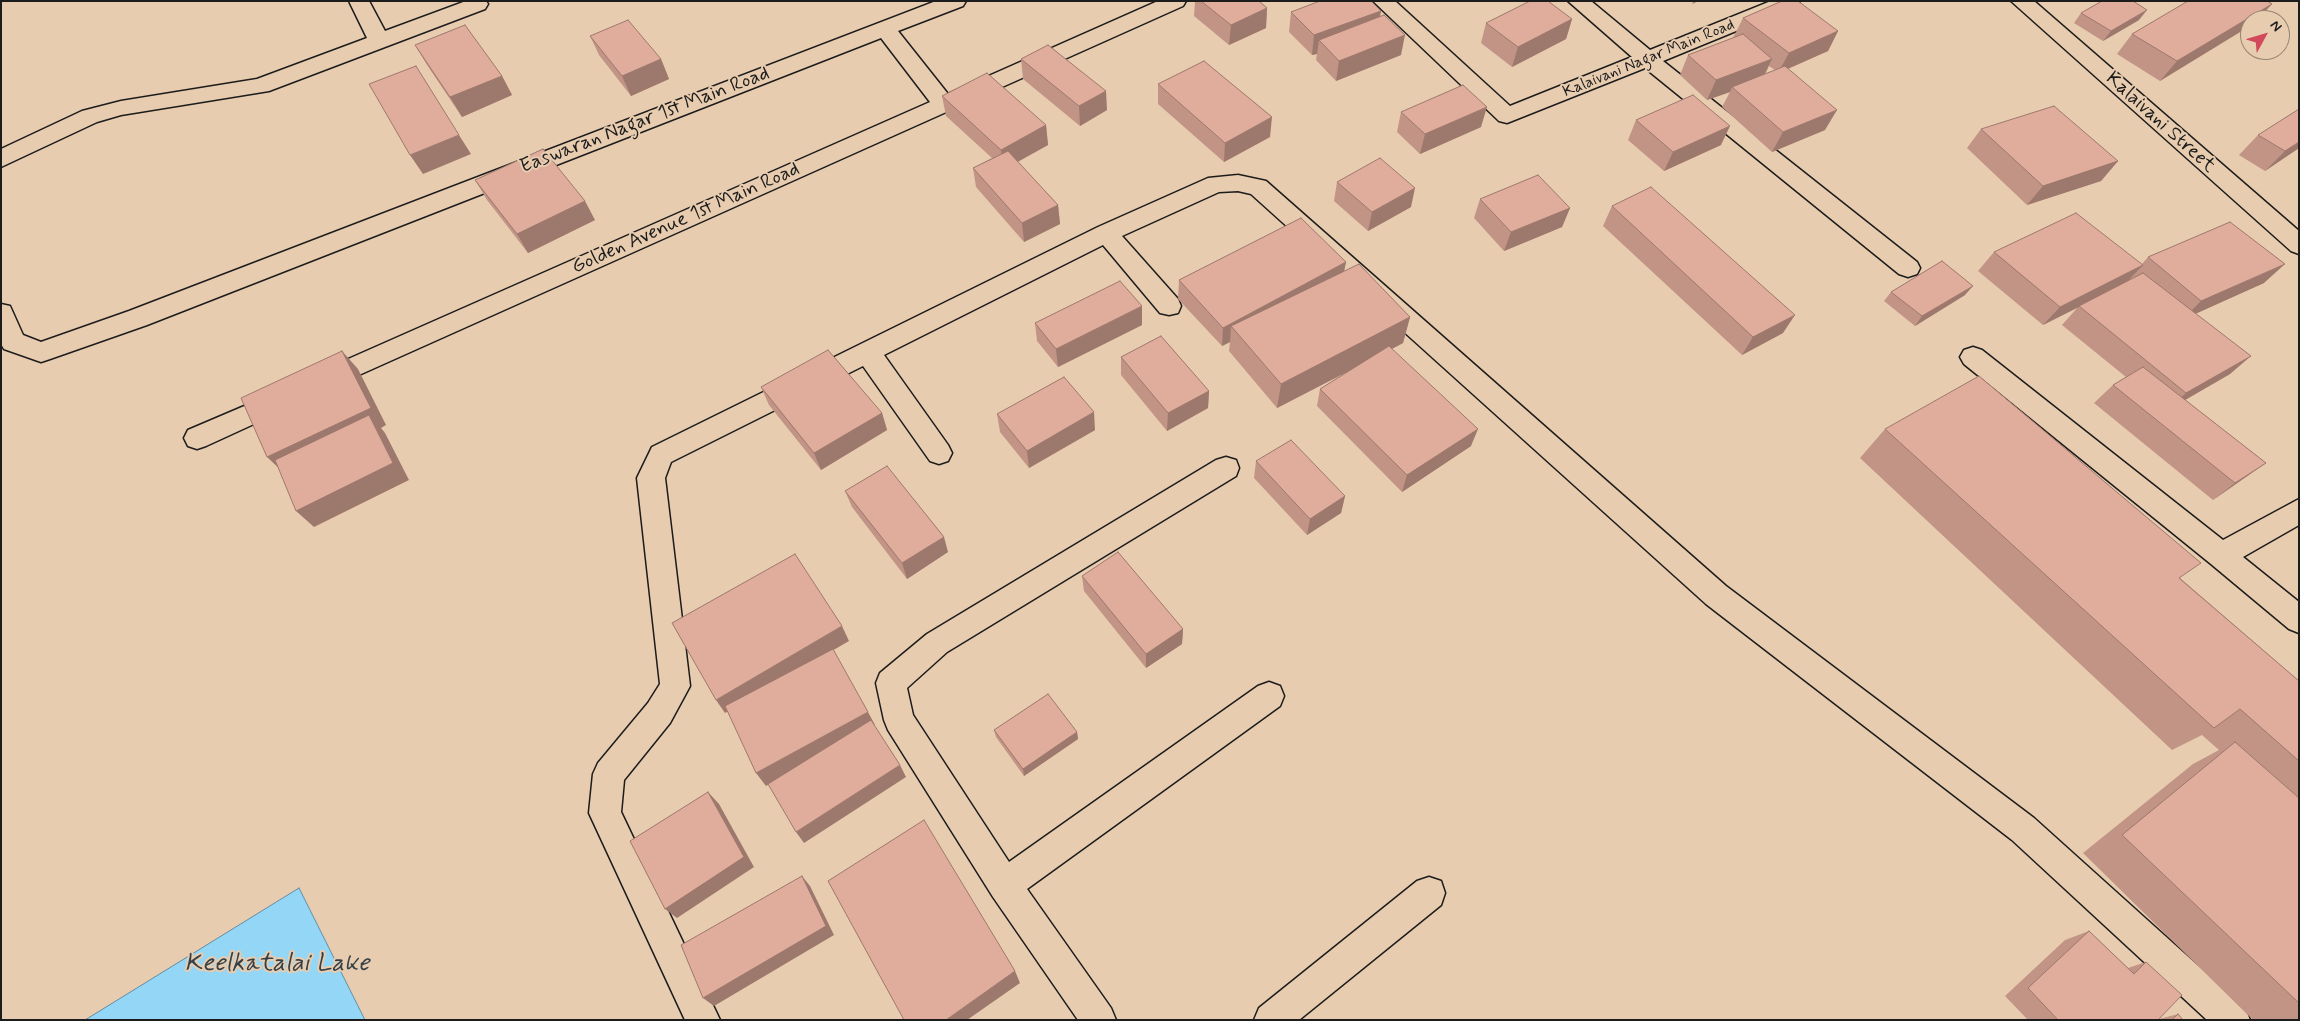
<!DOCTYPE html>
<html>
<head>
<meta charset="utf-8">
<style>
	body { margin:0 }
	#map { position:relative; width:2300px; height:1021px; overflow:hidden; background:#e8ccaf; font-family:Mynerve,sans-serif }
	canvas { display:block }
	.frame { position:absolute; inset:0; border:2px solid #1c1c1c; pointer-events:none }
	.north { position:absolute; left:2240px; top:10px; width:50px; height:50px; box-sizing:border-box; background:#e8ccaf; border:1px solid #968674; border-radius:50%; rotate:51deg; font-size:14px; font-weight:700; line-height:20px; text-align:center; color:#1c1c1c }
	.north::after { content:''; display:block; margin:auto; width:18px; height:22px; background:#d1495b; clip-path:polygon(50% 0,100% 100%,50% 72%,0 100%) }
</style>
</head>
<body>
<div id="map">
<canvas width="2300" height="1021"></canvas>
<div class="frame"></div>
<div class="north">N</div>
</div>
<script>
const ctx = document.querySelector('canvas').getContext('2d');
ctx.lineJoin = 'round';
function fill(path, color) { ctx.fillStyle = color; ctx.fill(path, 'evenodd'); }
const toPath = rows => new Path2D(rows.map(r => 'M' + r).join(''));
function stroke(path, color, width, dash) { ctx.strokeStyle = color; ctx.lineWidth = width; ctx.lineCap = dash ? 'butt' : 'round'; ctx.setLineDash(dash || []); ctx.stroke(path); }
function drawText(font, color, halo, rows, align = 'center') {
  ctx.font = font + ' Mynerve,sans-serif'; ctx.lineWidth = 4; ctx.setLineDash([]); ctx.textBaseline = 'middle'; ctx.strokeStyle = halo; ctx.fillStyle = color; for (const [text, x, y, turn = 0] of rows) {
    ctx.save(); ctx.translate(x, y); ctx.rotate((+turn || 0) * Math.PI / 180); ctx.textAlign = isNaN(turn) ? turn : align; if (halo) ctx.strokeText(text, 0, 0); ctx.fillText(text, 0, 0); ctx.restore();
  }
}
const water = toPath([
	[299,888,365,1020,85,1020,299,888]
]);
const minor = toPath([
	[349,1,369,1,385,31,466,1,486,1,488,4,485,9,269,91,121,115,97,122,1,167,1,149,82,111,121,101,257,79,367,38,349,1],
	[936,1,966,1,963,6,898,31,948,94,1158,1,1186,1,1183,6,321,392,312,389,308,382,312,375,930,102,881,38,147,325,50,359,41,362,4,349,1,344,1,304,10,306,23,335,41,342,129,311,936,1],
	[1373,1,1395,1,1510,106,1632,57,1568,1,1591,1,1650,50,1771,1,1800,1,1797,6,1663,61,1917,262,1920,268,1917,274,1908,277,1899,274,1645,68,1507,123,1499,121,1373,1],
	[2011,1,2034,1,2299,231,2299,254,2291,251,2011,1],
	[1238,175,1266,181,1726,586,2034,818,2245,1008,2250,1020,2207,1020,2012,840,1706,604,1251,194,1238,191,1219,192,1122,236,1178,299,1181,306,1178,313,1169,315,1160,313,1103,245,884,355,948,445,952,453,948,461,939,464,930,461,863,366,671,462,665,478,690,686,670,723,624,780,621,812,720,1020,685,1020,589,813,593,774,598,763,648,703,660,684,637,478,652,447,1098,227,1208,178,1238,175],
	[1973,347,1982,350,2223,540,2299,499,2299,525,2243,557,2299,602,2299,633,2289,629,2211,564,1964,364,1960,357,1964,350,1973,347],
	[282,390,291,393,295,400,291,407,206,446,197,449,188,446,184,438,188,430,282,390],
	[1226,457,1236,460,1239,468,1236,476,947,652,907,688,913,715,1009,862,1258,686,1269,682,1280,686,1284,696,1280,706,1027,889,1111,1008,1116,1020,1078,1020,993,897,888,730,884,720,876,683,880,673,927,634,1216,460,1226,457],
	[1429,877,1441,881,1445,893,1441,905,1299,1020,1254,1020,1259,1008,1417,881,1429,877]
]);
const wall = toPath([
	[1195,1,1259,1,1267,8,1266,28,1229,45,1194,16],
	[2272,4,2257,20,2250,20,2160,81,2117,54,2132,34],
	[1381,11,1380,17,1401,55,1336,81,1316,60,1317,54,1312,55,1289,32,1291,12],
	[2081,13,2139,20,2103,41,2074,23],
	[1743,18,1838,31,1828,51,1788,69,1825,130,1772,152,1722,107,1730,92,1707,100,1680,75,1688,55,1733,38],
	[1769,66,1775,70,1765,75],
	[1572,19,1566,39,1512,67,1481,43,1486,23],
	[590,36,661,59,669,79,631,96,599,55],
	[415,45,502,76,512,95,462,117,427,65],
	[1021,59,1107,110,1080,126,1023,79],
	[1158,84,1270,137,1224,162,1158,104],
	[942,96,1046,125,1048,145,1018,162,1058,205,1060,224,1024,242,976,187,973,168,992,158,946,116],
	[1401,112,1481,127,1420,154,1397,132],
	[1636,120,1721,145,1664,171,1628,140],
	[1981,129,2118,161,2101,181,2027,205,1967,148],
	[2258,135,2299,148,2265,171,2239,155],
	[475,180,595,220,528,253,487,200],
	[1337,182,1411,207,1368,231,1334,201],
	[1480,199,1570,208,1562,227,1504,251,1474,218],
	[1612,206,1783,333,1742,355,1603,226],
	[1994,252,2142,264,2148,257,2264,283,2195,313,2230,374,2185,400,2266,463,2243,479,2213,500,2094,403,2113,385,2126,377,2062,325,2078,307,2043,325,1978,271],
	[1346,262,1344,271,1410,317,1403,343,1392,349,1471,446,1402,492,1317,406,1320,389,1345,373,1277,408,1229,351,1230,342,1222,346,1178,299,1179,280],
	[1891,292,1965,295,1915,326,1884,301],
	[1035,323,1142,325,1058,367,1037,341],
	[1121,357,1209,391,1208,408,1167,431,1121,375],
	[761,387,882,413,887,430,821,470,769,405],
	[997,414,1095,430,1029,468,1000,432],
	[1885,429,2180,578,2299,681,2299,1020,2253,1020,2083,853,2193,764,2219,750,2202,735,2172,750,1860,458],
	[1256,461,1345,496,1341,513,1307,535,1254,478],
	[845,491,948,552,907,579,852,507],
	[1082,576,1183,629,1182,644,1146,668,1084,591],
	[994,730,1077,732,1078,739,1024,776,996,737],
	[2089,931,2128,968,2146,962,2159,1019,2178,1014,2183,1020,2028,1020,2005,996,2065,940]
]);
const shadedWall = toPath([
	[1694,1,1699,1,1692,4],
	[2272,4,2257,20,2250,20,2250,26,2160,81,2177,61],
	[1267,8,1266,28,1229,45,1231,25],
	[2147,10,2139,20,2103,41,2111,31],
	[1381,11,1377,31,1319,40,1317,54,1312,55,1314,35],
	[1572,19,1566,39,1512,67,1518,47],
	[1838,31,1828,51,1778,73,1789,53],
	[1405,35,1401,55,1336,81,1339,61],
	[661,59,669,79,631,96,622,76],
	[1772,59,1762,79,1732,87,1730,92,1707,100,1716,80],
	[502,76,512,95,462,117,450,97],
	[1106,91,1107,110,1080,126,1079,106],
	[1487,107,1481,127,1420,154,1425,134],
	[1837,110,1825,130,1772,152,1783,132],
	[1272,117,1270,137,1224,162,1225,143],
	[1046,125,1048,145,1004,169,1001,150],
	[1730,126,1721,145,1664,171,1673,152],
	[459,135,471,154,423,174,410,155],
	[2299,142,2299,148,2265,171,2285,151],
	[2118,161,2101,181,2027,205,2043,186],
	[1415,188,1411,207,1368,231,1372,212],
	[585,201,595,220,528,253,517,234],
	[1058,205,1060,224,1024,242,1022,223],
	[1570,208,1562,227,1504,251,1511,232],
	[1346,262,1342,281,1231,326,1230,342,1222,346,1223,328],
	[2285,264,2264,283,2182,320,2201,301],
	[2143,265,2125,284,2043,325,2060,307],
	[1973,286,1965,295,1915,326,1922,316],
	[1142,306,1142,325,1058,367,1056,349],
	[1795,315,1783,333,1742,355,1753,337],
	[1410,317,1403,343,1277,408,1281,384],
	[342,351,358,369,386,425,381,428,385,433,409,480,314,527,296,511,285,474,267,457],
	[2251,356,2230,374,2166,411,2186,393],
	[1209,391,1208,408,1167,431,1168,413],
	[1094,412,1095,430,1029,468,1027,451],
	[882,413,887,430,821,470,814,453],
	[1478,429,1471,446,1402,492,1407,475],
	[2266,463,2243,479,2213,500,2235,483],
	[1345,496,1341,513,1307,535,1310,519],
	[944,537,948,552,907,579,902,563],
	[842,626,849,641,725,713,716,700],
	[1183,629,1182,644,1146,668,1146,654],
	[868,712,875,725,766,786,756,773],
	[1077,732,1078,739,1024,776,1023,769],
	[900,765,906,777,804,843,796,832],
	[708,792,719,804,754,867,677,918,665,909],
	[802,876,810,886,834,935,714,1006,703,998],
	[1015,971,1020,983,967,1020,946,1020]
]);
const building = toPath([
	[1201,1,1259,1,1267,8,1231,25,1201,1],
	[1320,1,1371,1,1381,11,1314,35,1291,12,1320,1],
	[1530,1,1548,1,1572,19,1518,47,1486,23,1530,1],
	[1782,1,1798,1,1838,31,1789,53,1743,18,1782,1],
	[2102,1,2133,1,2147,10,2111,31,2081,13,2102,1],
	[2188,1,2267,1,2272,4,2177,61,2132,34,2188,1],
	[1384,15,1405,35,1339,61,1319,40,1384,15],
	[628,20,661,59,622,76,590,36,628,20],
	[465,25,502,76,450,97,415,45,465,25],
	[1743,34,1772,59,1716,80,1688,55,1743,34],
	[1048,45,1106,91,1079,106,1021,59,1048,45],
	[1204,61,1272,117,1225,143,1158,84,1204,61],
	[416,66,459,135,410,155,369,84,416,66],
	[1785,66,1837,110,1783,132,1732,87,1785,66],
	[987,73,1046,125,1001,150,942,96,987,73],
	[1463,85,1487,107,1425,134,1401,112,1463,85],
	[1693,95,1730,126,1673,152,1636,120,1693,95],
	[2054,106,2118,161,2043,186,1981,129,2054,106],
	[2299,109,2299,142,2285,151,2258,135,2299,109],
	[543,149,585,201,517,234,475,180,543,149],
	[1008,151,1058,205,1022,223,973,168,1008,151],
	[1380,158,1415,188,1372,212,1337,182,1380,158],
	[1538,175,1570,208,1511,232,1480,199,1538,175],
	[1651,187,1795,315,1753,337,1612,206,1651,187],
	[2076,213,2143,265,2060,307,1994,252,2076,213],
	[1301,218,1346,262,1223,328,1179,280,1301,218],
	[2230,222,2285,264,2201,301,2148,257,2230,222],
	[1942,261,1973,286,1922,316,1891,292,1942,261],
	[1359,264,1410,317,1281,384,1231,326,1359,264],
	[2143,273,2251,356,2186,393,2079,306,2143,273],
	[1120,281,1142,306,1056,349,1035,323,1120,281],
	[1161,336,1209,391,1168,413,1121,357,1161,336],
	[1389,346,1478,429,1407,475,1320,389,1389,346],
	[828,350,882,413,814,453,761,387,828,350],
	[342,351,371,408,267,457,241,398,342,351],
	[2143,367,2266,463,2235,483,2113,385,2143,367],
	[1979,376,2201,563,2179,578,2299,681,2299,761,2240,709,2214,728,1885,429,1979,376],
	[1064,377,1094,412,1027,451,997,414,1064,377],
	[369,415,393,463,296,511,275,460,369,415],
	[1291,440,1345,496,1310,519,1256,461,1291,440],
	[887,466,944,537,902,563,845,491,887,466],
	[1118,552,1183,629,1146,654,1082,576,1118,552],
	[795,554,842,626,716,700,672,623,795,554],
	[833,649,868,712,756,773,725,706,833,649],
	[1048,694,1077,732,1023,769,994,730,1048,694],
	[871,720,900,765,796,832,768,784,871,720],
	[2235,742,2299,798,2299,1003,2122,835,2235,742],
	[708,792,744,857,665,909,630,841,708,792],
	[924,820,1015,971,946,1020,904,1020,828,881,924,820],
	[802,876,826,926,703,998,681,945,802,876],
	[2089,931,2134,974,2146,962,2182,995,2158,1020,2058,1020,2028,988,2089,931],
	[2178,1014,2183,1020,2172,1020,2178,1014]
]);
const farStreetnames = [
	["Kalaivani Nagar Main Road",1649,59,-22]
];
const streetNames = [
	["Easwaran Nagar 1st Main Road",645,121,-21],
	["Kalaivani Street",2160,123,42],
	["Golden Avenue 1st Main Road",686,219,-24]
];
const nearWaternames = [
	["Keelkatalai Lake",277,965]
];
fill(water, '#94d6f6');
stroke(water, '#648c9f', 1);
stroke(minor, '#1c1c1c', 3);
fill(minor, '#e8ccaf');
fill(wall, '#c19486');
fill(shadedWall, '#9d786d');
fill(building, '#e0ac9c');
stroke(building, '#9d786d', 1);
drawText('16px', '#1c1c1c', '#e8ccaf', farStreetnames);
drawText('20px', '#1c1c1c', '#e8ccaf', streetNames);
drawText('italic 25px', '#344148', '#e8ccaf', nearWaternames);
</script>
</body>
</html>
